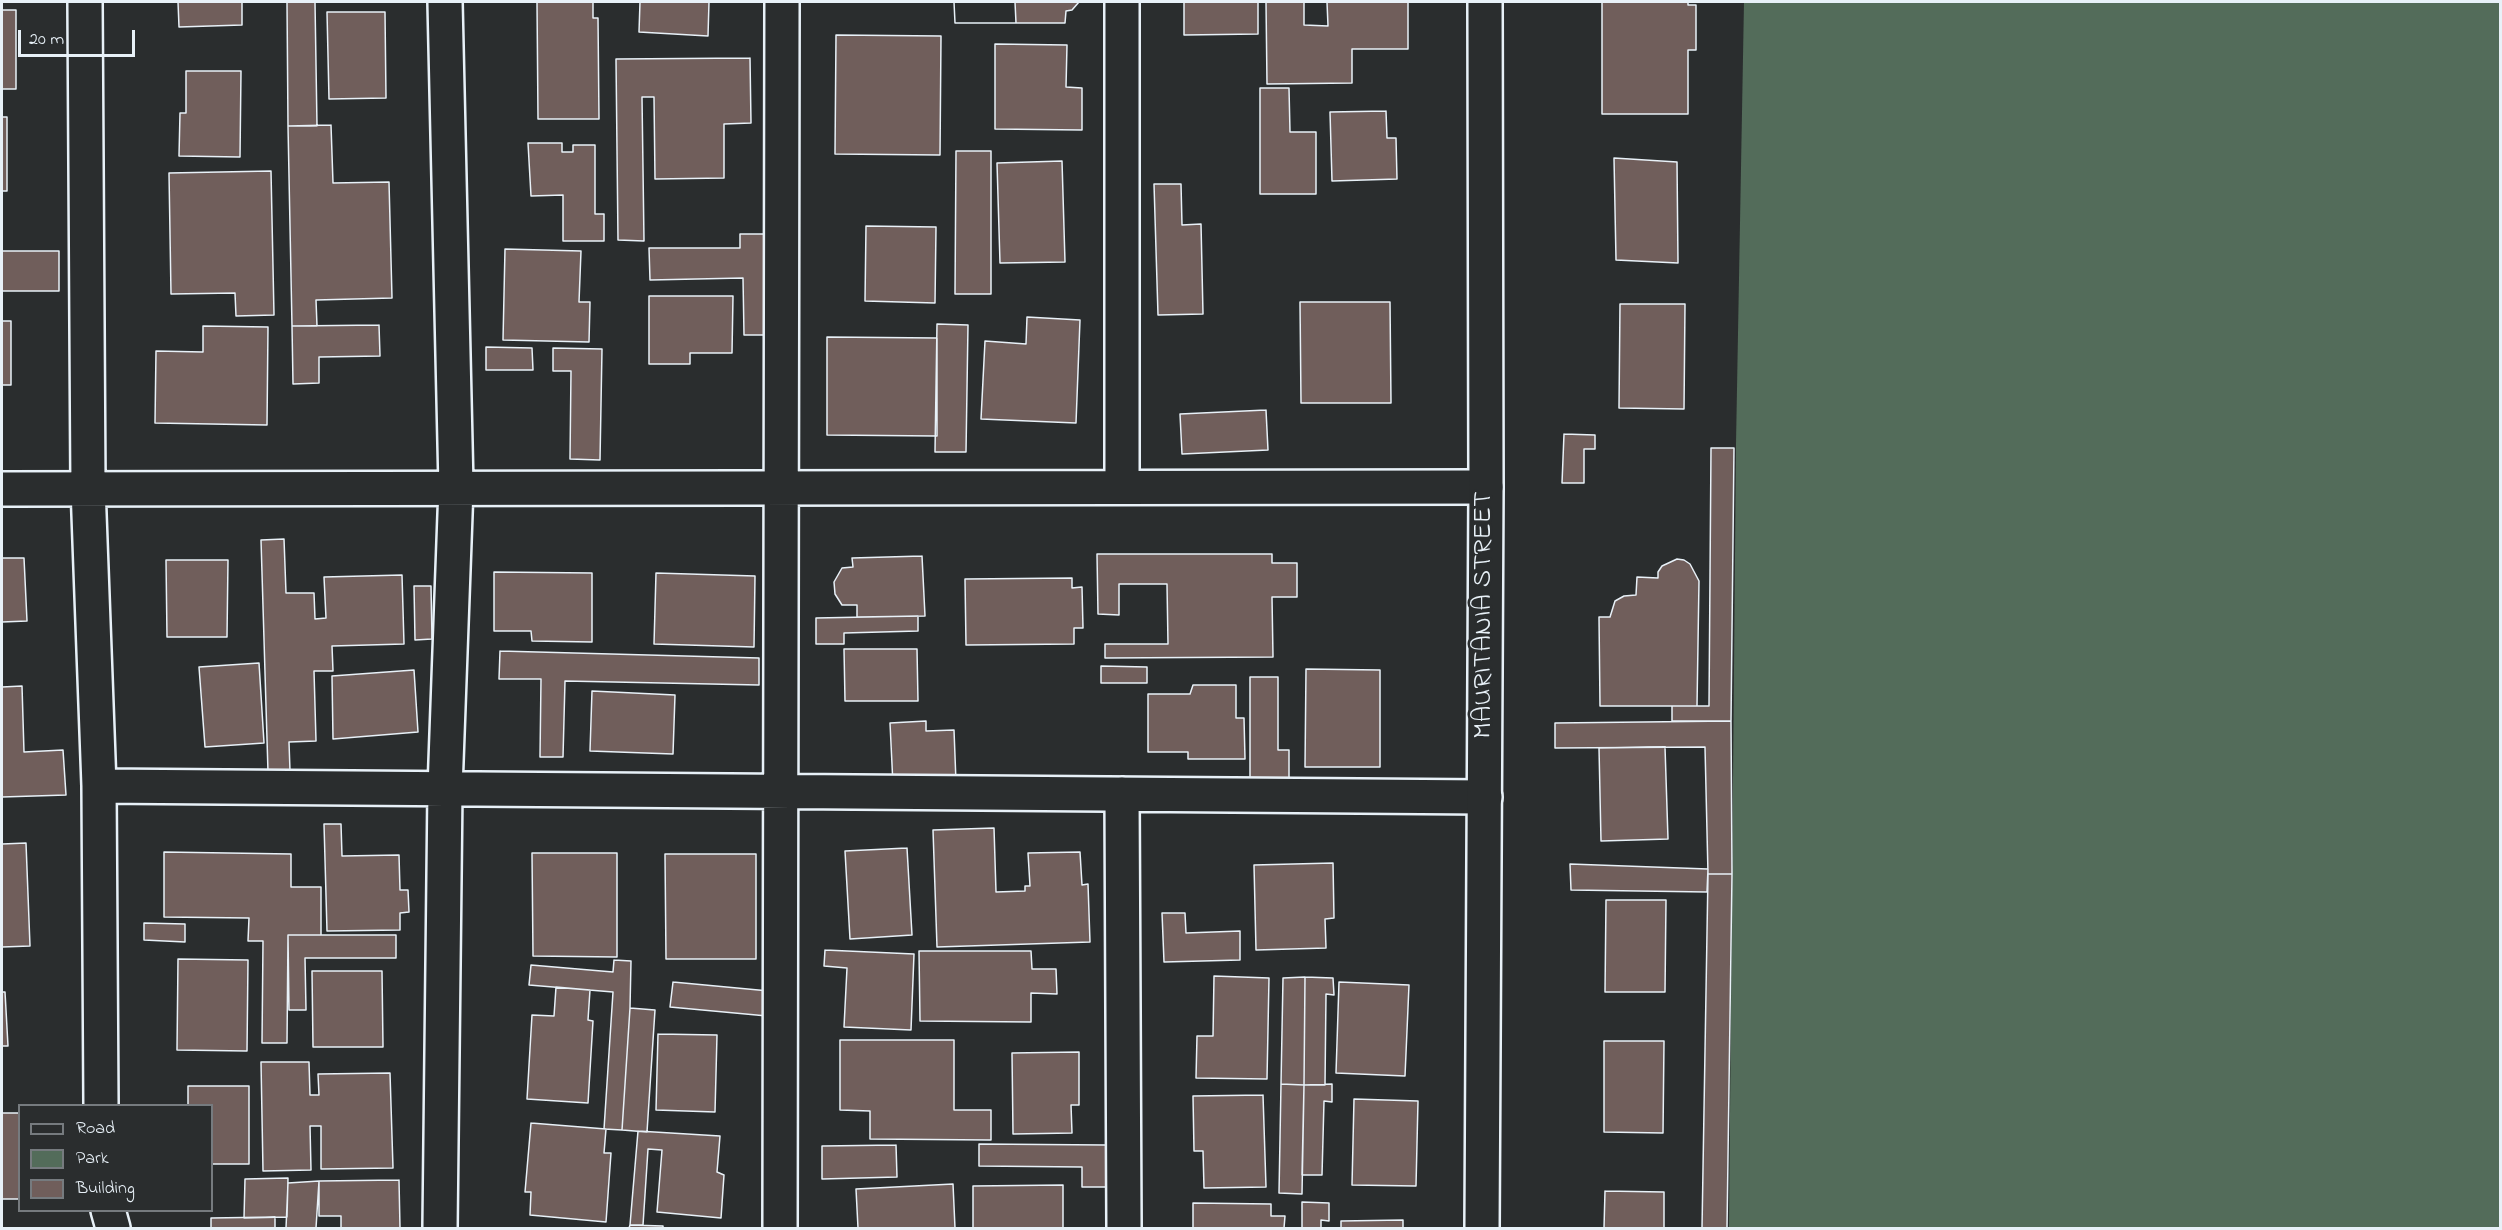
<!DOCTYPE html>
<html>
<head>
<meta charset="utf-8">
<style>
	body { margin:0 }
	#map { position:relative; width:2502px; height:1230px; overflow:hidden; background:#2a2d2e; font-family:"Indie Flower",sans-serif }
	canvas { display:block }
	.frame { position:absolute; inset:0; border:3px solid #e8f1f8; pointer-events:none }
	.legend { position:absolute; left:18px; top:1104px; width:195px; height:108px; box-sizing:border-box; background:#2a2d2e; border:2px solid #767b7f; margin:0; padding:8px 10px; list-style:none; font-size:18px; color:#e8f1f8 }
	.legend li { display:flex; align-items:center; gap:12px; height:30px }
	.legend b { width:30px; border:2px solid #767b7f }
	.scale { position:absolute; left:18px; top:30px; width:117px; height:27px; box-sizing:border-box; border:3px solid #e8f1f8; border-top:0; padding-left:8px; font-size:18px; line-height:21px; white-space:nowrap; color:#e8f1f8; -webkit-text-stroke:4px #2a2d2e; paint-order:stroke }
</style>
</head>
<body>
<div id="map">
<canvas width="2502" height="1230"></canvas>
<div class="frame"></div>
<ul class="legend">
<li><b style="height:8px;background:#2a2d2e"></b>Road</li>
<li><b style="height:16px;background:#536c5a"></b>Park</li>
<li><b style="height:16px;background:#705e5b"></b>Building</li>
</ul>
<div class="scale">20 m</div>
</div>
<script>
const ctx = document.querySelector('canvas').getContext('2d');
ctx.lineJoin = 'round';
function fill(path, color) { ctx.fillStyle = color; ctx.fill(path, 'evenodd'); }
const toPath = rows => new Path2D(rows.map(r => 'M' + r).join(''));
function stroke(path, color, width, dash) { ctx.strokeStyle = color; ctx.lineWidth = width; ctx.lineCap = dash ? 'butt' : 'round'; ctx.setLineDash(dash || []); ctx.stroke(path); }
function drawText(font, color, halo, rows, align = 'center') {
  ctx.font = font + ' "Indie Flower",sans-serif'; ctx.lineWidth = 5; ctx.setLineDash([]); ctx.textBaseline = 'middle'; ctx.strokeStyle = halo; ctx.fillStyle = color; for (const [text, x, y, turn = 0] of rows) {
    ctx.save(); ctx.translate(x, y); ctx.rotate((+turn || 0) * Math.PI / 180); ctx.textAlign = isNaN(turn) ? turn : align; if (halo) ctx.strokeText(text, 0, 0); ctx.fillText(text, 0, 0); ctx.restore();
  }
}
const green = toPath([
	[1744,2,2500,2,2500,1228,1729,1228,1736,444]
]);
const building = toPath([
	[178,2,242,2,242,25,179,27,178,2],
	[287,2,315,2,317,126,288,126,287,2],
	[537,2,593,2,593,18,598,18,599,119,538,119,537,2],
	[640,2,709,2,708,36,639,32,640,2],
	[954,2,1079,2,1072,10,1066,11,1065,23,955,23,954,2],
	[954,2,1015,2,1016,23,955,23,954,2],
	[1184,2,1258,2,1258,34,1184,35,1184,2],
	[1266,2,1304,2,1304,25,1328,26,1327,2,1408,2,1408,49,1352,49,1352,83,1267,84,1266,2],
	[1602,2,1688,2,1688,5,1696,5,1696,50,1688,50,1688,114,1602,114,1602,2],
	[2,10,16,10,16,89,2,89,2,10],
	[327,12,385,12,386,98,329,99,327,12],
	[836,35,941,36,940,155,835,154,836,35],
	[995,44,1067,45,1066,87,1082,88,1082,130,995,129,995,44],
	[750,58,751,123,724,124,724,178,655,179,654,97,642,97,644,241,618,240,616,59,750,58],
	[186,71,241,71,240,157,179,156,180,113,186,113,186,71],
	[1260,88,1289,88,1290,132,1316,132,1316,194,1260,194,1260,88],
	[1386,111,1387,138,1396,138,1397,179,1332,181,1330,112,1386,111],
	[2,117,7,117,7,191,2,191,2,117],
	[331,125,333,183,389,182,392,298,316,300,317,326,292,326,288,126,331,125],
	[528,143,562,143,562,152,573,152,573,145,595,145,595,214,604,214,604,241,563,241,563,195,531,196,528,143],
	[956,151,991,151,991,294,955,294,956,151],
	[1614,158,1677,162,1678,263,1616,260,1614,158],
	[1062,161,1065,262,1000,263,997,163,1062,161],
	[271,171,274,315,236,316,235,293,171,294,169,173,271,171],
	[1154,184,1181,184,1182,225,1201,224,1203,314,1158,315,1154,184],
	[866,226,936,227,935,303,865,301,866,226],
	[740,234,769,234,771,335,744,335,743,278,650,280,649,248,740,248,740,234],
	[505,249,581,251,579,302,590,302,589,342,503,340,505,249],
	[2,251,59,251,59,291,2,291,2,251],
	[649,296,733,296,732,353,690,353,690,364,649,364,649,296],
	[1300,302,1390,302,1391,403,1301,403,1300,302],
	[1620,304,1685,304,1684,409,1619,408,1620,304],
	[1027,317,1080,320,1076,423,981,419,985,341,1026,344,1027,317],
	[2,321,11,321,11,385,2,385,2,321],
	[937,324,968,325,966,452,935,452,937,324],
	[379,325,380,356,319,357,319,383,293,384,292,326,379,325],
	[203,326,268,327,267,425,155,423,156,351,203,352,203,326],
	[827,337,937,338,937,436,827,435,827,337],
	[486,347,532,348,533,370,486,370,486,347],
	[553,348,602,349,600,460,570,459,571,371,553,371,553,348],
	[1266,410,1268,450,1182,454,1180,414,1266,410],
	[1564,434,1595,435,1595,449,1584,449,1584,483,1562,483,1564,434],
	[1711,448,1734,448,1731,721,1672,721,1672,706,1709,706,1711,448],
	[284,539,286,593,314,593,315,619,326,618,324,577,402,575,404,644,332,646,333,671,314,671,316,741,289,742,290,771,268,772,261,540,284,539],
	[1097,554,1272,554,1272,563,1297,563,1297,597,1272,597,1273,657,1105,658,1105,644,1168,644,1167,584,1119,584,1119,615,1098,614,1097,554],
	[922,556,925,616,857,617,857,605,842,605,835,594,834,582,842,568,853,567,852,558,922,556],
	[2,558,24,558,27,621,2,622,2,558],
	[1677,559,1684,560,1690,564,1699,581,1697,706,1600,706,1599,617,1610,617,1615,601,1624,596,1636,595,1637,577,1658,578,1658,572,1662,566,1677,559],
	[166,560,228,560,227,637,167,637,166,560],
	[494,572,592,573,592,642,532,641,531,631,494,631,494,572],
	[656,573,755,576,754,647,654,644,656,573],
	[1072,578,1072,588,1082,587,1083,628,1074,628,1074,644,966,645,965,579,1072,578],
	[414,586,431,586,432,639,415,640,414,586],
	[918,616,918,631,844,633,844,644,816,644,816,618,918,616],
	[844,649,917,649,918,701,845,701,844,649],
	[500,651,759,658,759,685,565,681,563,757,540,757,541,679,499,679,500,651],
	[259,663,264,743,205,747,199,667,259,663],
	[1101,666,1147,667,1147,683,1101,683,1101,666],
	[1306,669,1380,670,1380,767,1305,767,1306,669],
	[414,670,418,732,333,739,332,676,414,670],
	[1250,677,1278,677,1278,750,1289,750,1289,782,1250,782,1250,677],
	[1193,685,1236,685,1236,718,1244,718,1245,759,1188,759,1188,752,1148,752,1148,694,1190,694,1193,685],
	[22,686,24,752,63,750,66,795,2,797,2,687,22,686],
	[592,691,675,695,673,754,590,751,592,691],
	[926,721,926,731,954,730,956,782,893,785,890,723,926,721],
	[1731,721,1732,874,1708,874,1705,747,1555,748,1555,723,1731,721],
	[1665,747,1668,839,1601,841,1599,748,1665,747],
	[324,824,341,824,342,856,399,855,400,890,408,890,409,912,400,913,400,930,327,931,324,824],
	[994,828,996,892,1025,891,1025,886,1030,886,1028,853,1080,852,1082,885,1088,884,1090,942,937,947,933,830,994,828],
	[26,843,30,946,2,947,2,844,26,843],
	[907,848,912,935,850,939,845,851,907,848],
	[164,852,291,854,291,887,321,887,321,935,288,935,287,1043,262,1043,263,941,248,941,249,918,164,917,164,852],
	[532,853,617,853,617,957,533,956,532,853],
	[665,854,756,854,756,959,666,959,665,854],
	[1333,863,1334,918,1325,919,1326,948,1256,950,1254,865,1333,863],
	[1570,864,1708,869,1707,892,1571,890,1570,864],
	[1708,874,1732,874,1727,1228,1702,1228,1708,874],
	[1606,900,1666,900,1665,992,1605,992,1606,900],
	[1162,913,1185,913,1186,933,1240,931,1240,960,1164,962,1162,913],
	[144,923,185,924,185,942,144,940,144,923],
	[288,935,396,935,396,958,305,958,306,1010,289,1010,288,935],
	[825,950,914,954,911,1030,844,1027,847,968,824,966,825,950],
	[919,951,1031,951,1032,969,1056,969,1057,994,1031,993,1031,1022,920,1021,919,951],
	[178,959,248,960,247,1051,177,1050,178,959],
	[614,960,631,961,630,1008,622,1130,604,1129,613,992,529,985,531,965,613,972,614,960],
	[312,971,382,971,383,1047,313,1047,312,971],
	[1214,976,1269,978,1267,1079,1196,1078,1197,1036,1213,1036,1214,976],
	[1305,977,1333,978,1334,995,1326,994,1325,1085,1304,1085,1305,977],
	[1305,977,1304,1085,1281,1084,1283,978,1305,977],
	[673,982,769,991,767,1016,670,1007,673,982],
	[1339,982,1409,985,1405,1076,1336,1073,1339,982],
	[556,987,590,990,588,1020,593,1021,588,1103,527,1099,532,1015,554,1016,556,987],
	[2,992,5,992,8,1046,2,1046,2,992],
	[630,1008,655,1010,647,1132,622,1130,630,1008],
	[658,1034,717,1035,715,1112,656,1110,658,1034],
	[840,1040,954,1040,954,1110,991,1110,991,1140,870,1139,870,1111,840,1110,840,1040],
	[1604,1041,1664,1041,1663,1133,1604,1132,1604,1041],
	[1079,1052,1079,1105,1071,1105,1072,1133,1013,1134,1012,1053,1079,1052],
	[261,1062,309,1062,310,1095,319,1095,318,1074,390,1073,393,1168,321,1169,321,1126,310,1126,311,1170,263,1171,261,1062],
	[1281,1084,1304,1085,1302,1194,1279,1193,1281,1084],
	[1332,1084,1332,1102,1324,1101,1322,1175,1302,1175,1304,1085,1332,1084],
	[188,1086,249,1086,249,1164,212,1164,212,1106,188,1106,188,1086],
	[1263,1095,1266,1187,1204,1188,1203,1151,1194,1151,1193,1096,1263,1095],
	[1354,1099,1418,1101,1416,1186,1352,1185,1354,1099],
	[2,1113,20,1113,20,1199,2,1199,2,1113],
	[531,1123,606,1129,604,1153,611,1153,606,1222,530,1215,531,1192,525,1192,531,1123],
	[638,1131,720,1136,717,1172,724,1175,721,1218,657,1212,662,1150,648,1149,643,1225,630,1225,638,1131],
	[979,1144,1106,1145,1106,1187,1082,1187,1082,1167,979,1166,979,1144],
	[896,1145,897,1177,822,1179,822,1146,896,1145],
	[288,1178,287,1217,244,1218,245,1179,288,1178],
	[399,1180,400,1228,341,1228,341,1216,319,1216,319,1181,399,1180],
	[319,1181,316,1228,286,1228,288,1183,319,1181],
	[953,1184,955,1228,858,1228,856,1189,953,1184],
	[1063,1185,1063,1228,973,1228,973,1186,1063,1185],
	[1605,1191,1664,1192,1664,1228,1604,1228,1605,1191],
	[1302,1202,1329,1203,1329,1221,1321,1220,1321,1228,1302,1228,1302,1202],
	[1193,1203,1271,1204,1271,1216,1285,1216,1284,1228,1193,1228,1193,1203],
	[275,1217,275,1228,211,1228,211,1218,275,1217],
	[1403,1220,1403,1228,1341,1228,1341,1221,1403,1220],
	[630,1225,663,1226,663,1228,629,1228,630,1225]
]);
const street = toPath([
	[85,2,88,487,99,786,101,1106],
	[1122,487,1122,2],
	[2,489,1486,487],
	[99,786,1485,797],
	[1122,794,1124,1228],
	[108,1210,113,1228],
	[440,1228,445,789,456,487,445,2],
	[780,1228,782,2]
]);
const primary = toPath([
	[1482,1228,1486,487,1485,2]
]);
const streetNames = [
	["MAURITANIA STREET",1486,615,-90]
];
fill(green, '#536c5a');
fill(building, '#705e5b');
stroke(building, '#e8f1f8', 1.5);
stroke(street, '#e8f1f8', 38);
stroke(primary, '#e8f1f8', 38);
stroke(street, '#2a2d2e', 33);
stroke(primary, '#2a2d2e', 33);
drawText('27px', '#e8f1f8', '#2a2d2e', streetNames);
</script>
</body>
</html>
